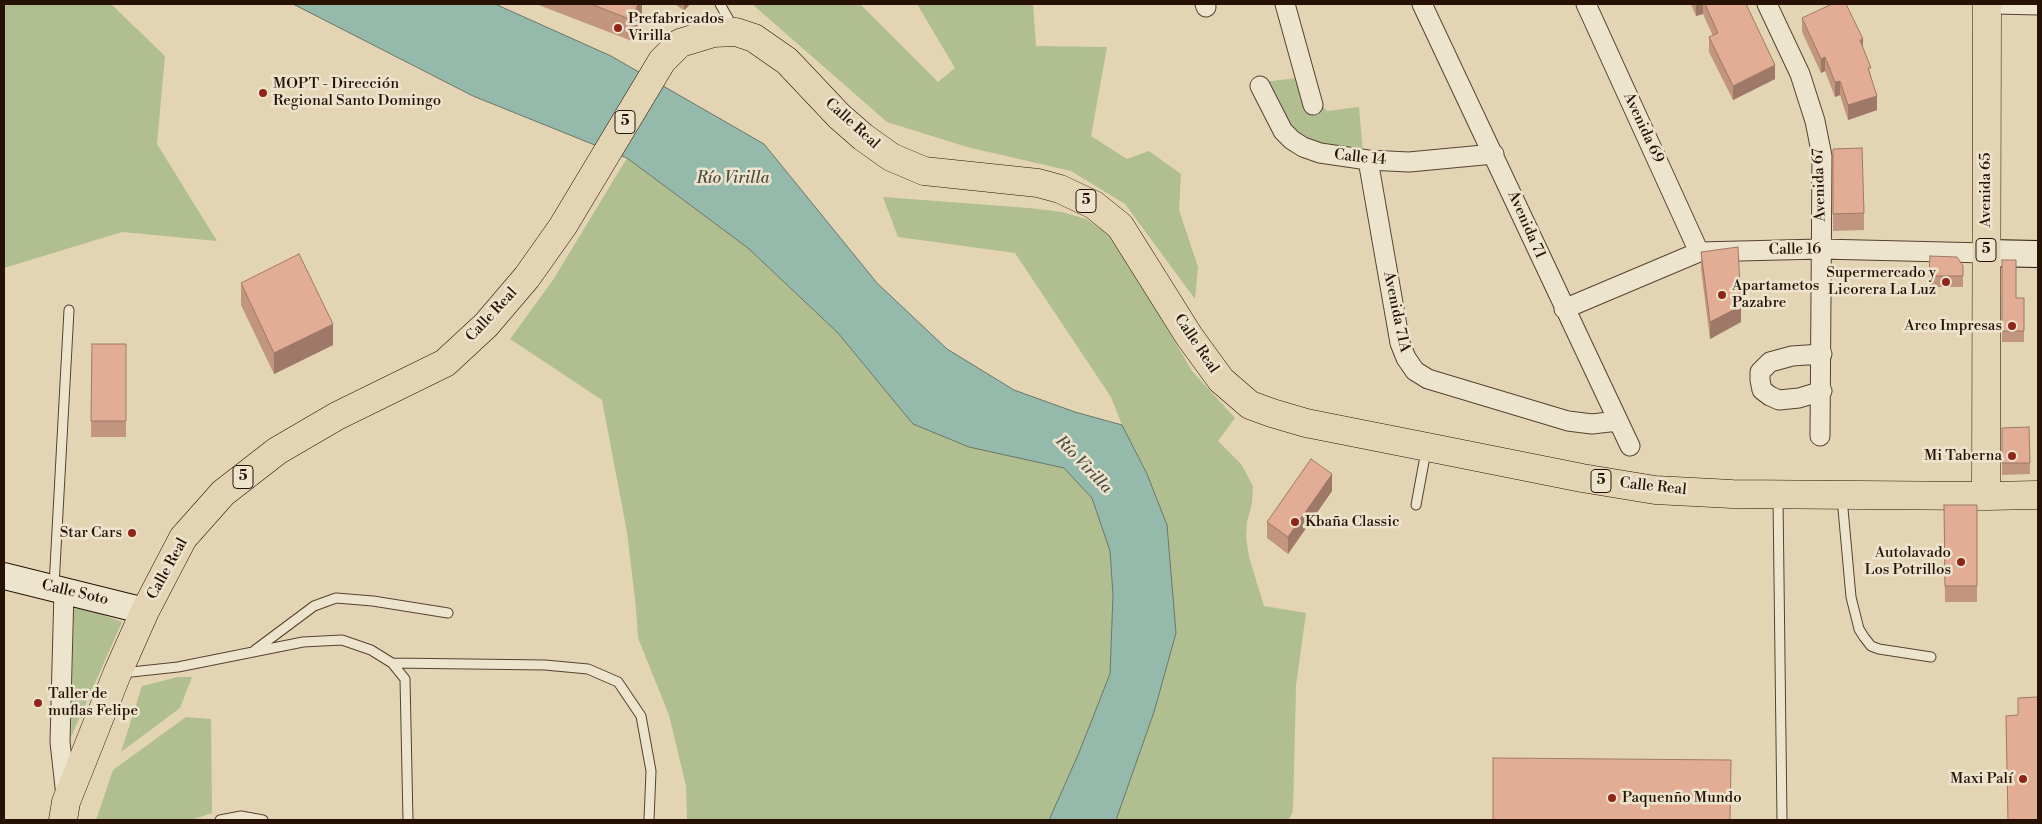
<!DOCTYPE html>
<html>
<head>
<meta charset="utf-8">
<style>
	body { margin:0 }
	#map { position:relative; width:2042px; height:824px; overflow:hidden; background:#e3d5b4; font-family:"Libre Bodoni",serif }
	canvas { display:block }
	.frame { position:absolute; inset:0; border:5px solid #271104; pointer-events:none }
</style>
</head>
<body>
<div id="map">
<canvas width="2042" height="824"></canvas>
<div class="frame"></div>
</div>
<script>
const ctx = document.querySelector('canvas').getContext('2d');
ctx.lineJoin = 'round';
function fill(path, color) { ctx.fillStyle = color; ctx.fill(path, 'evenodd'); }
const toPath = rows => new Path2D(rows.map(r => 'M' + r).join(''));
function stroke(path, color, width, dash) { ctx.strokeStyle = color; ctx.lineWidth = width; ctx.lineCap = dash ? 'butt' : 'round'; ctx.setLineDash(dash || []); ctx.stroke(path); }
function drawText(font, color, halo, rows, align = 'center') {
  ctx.font = font + ' "Libre Bodoni",serif'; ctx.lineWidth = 5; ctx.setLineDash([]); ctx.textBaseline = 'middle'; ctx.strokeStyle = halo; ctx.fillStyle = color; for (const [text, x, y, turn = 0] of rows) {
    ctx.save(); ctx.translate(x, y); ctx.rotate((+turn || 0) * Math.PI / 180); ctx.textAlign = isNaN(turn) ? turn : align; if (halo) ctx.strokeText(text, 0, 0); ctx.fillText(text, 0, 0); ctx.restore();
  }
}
const green = toPath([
	[4,4,111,4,165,56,157,144,217,241,122,232,4,268],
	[752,4,860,4,938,82,955,68,917,4,1033,4,1036,46,1107,47,1091,136,1127,159,1149,151,1181,174,1179,210,1198,267,1195,299,1125,204,1071,171,967,147,887,122],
	[1297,78,1327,111,1359,107,1363,153,1322,146,1297,133,1282,115,1263,82],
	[627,158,748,248,838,333,913,424,969,447,1064,467,1092,498,1110,551,1113,595,1110,674,1078,755,1049,820,687,820,686,786,669,715,638,638,636,608,627,532,602,400,510,339,553,280],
	[883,197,1029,208,1062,212,1086,219,1104,231,1117,243,1192,371,1235,418,1218,441,1241,464,1253,486,1252,503,1247,522,1246,537,1249,557,1264,606,1306,613,1296,686,1293,811,1289,820,1116,820,1154,712,1176,633,1167,525,1147,474,1122,425,1111,397,1015,253,898,237],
	[74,604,122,622,71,737],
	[178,677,192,677,180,708,121,752,142,686],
	[186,717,211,719,212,813,191,820,96,820,113,770]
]);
const water = toPath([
	[293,4,495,4,611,56,764,144,877,283,947,349,1014,390,1075,412,1122,425,1147,474,1167,525,1176,633,1154,712,1116,820,1049,820,1078,755,1110,674,1113,595,1110,551,1092,498,1064,468,969,447,913,424,838,333,748,248,627,158,473,96,293,4]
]);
const lane = toPath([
	[720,4,734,29],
	[1778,498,1782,820],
	[1842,498,1851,597,1859,629,1864,637,1871,646,1879,649,1931,657],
	[1416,505,1426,451],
	[54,586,69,310],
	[255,650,314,606,336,598,373,601,448,613],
	[392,663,545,665,588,669,618,682,641,716,651,771,649,820],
	[122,673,178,667,303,642,342,640,371,650,392,663,405,679,408,820],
	[220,820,241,816,263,820]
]);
const street = toPath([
	[1205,4,1206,7],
	[1285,4,1313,105],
	[1422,4,1630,446],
	[1586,4,1699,252],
	[1767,4,1800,74,1815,121,1822,156,1820,436],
	[1996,4,2038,5],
	[1260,86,1283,131,1292,140,1303,147,1320,153,1368,160,1409,162,1494,154],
	[1368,160,1400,343,1406,358,1415,371,1428,379,1568,421,1592,424,1618,421],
	[1564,309,1699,252,1821,249,1986,253],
	[1822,354,1792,356,1770,362,1760,372,1760,380,1762,390,1770,396,1779,400,1799,398,1822,391],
	[64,590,60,742,66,796]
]);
const secondary = toPath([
	[1986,253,2038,254],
	[4,576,145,611]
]);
const primary = toPath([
	[1986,496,1987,4],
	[63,820,66,802,117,674,145,611,183,538,223,493,277,451,337,416,445,363,486,325,527,277,563,226,662,61,680,43,713,33,736,32,754,38,787,61,839,116,863,137,891,157,924,171,1038,183,1060,189,1094,205,1120,226,1189,336,1221,380,1250,405,1272,413,1306,423,1427,447,1582,478,1655,490,1732,494,1986,496,2038,495]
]);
const wall = toPath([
	[536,4,642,4,642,16,632,41],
	[675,4,690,4,684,11],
	[1691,4,1746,4,1775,79,1733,100,1709,52,1709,37,1713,36,1703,14,1696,16],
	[1802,18,1863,48,1871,76,1877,110,1848,120,1840,95,1835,97,1825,71,1821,73,1802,32],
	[1833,149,1864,213,1864,230,1833,231],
	[1701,252,1741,322,1710,339,1701,269],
	[1930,256,1963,266,1963,287,1929,287],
	[2002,260,2016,298,2024,298,2024,342,2002,342],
	[241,283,333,345,274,374,241,305],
	[92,344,126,344,126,437,91,437],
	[2029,427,2030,474,2002,475,2002,428],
	[1332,491,1288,554,1267,538,1267,522],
	[1944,505,1977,505,1977,602,1945,602],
	[2018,698,2038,820,2008,820,2006,716,2018,715]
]);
const shadedWall = toPath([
	[638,4,642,4,642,16,632,41,632,20],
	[684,4,690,4,684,11],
	[1696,4,1703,4,1703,14,1696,16],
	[1863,39,1863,53,1860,40],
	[1825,57,1825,71,1821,73,1821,59],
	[1775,65,1775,79,1733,100,1733,86],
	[1840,81,1840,95,1835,97,1835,82],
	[1877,96,1877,110,1848,120,1848,105],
	[1741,306,1741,322,1710,339,1710,322],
	[333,324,333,345,274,374,274,353],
	[1332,474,1332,491,1288,554,1288,537]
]);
const building = toPath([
	[591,4,638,4,632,20,591,4],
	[1705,4,1746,4,1775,65,1733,86,1709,37,1718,33,1705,4],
	[1832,4,1846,4,1863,39,1860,40,1871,68,1868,68,1877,96,1848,105,1840,81,1835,82,1825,57,1821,59,1802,18,1832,4],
	[1862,148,1864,213,1833,214,1833,149,1862,148],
	[1738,247,1741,306,1710,322,1701,252,1738,247],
	[299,254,333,324,274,353,241,283,299,254],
	[1930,256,1957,257,1963,266,1963,276,1929,276,1930,256],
	[2002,260,2016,260,2016,298,2024,298,2024,331,2002,331,2002,260],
	[92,344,126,344,126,421,91,421,92,344],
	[2029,427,2030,463,2002,463,2002,428,2029,427],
	[1311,459,1332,474,1288,537,1267,522,1311,459],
	[1944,505,1977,505,1977,586,1945,586,1944,505],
	[2038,697,2038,820,2008,820,2006,716,2018,715,2018,698,2038,697],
	[1493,758,1731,760,1730,820,1493,820,1493,758]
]);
const markers = [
	[618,28,5,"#8f2418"],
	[263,93,5,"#8f2418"],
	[1946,282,5,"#8f2418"],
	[1722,295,5,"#8f2418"],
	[2012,326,5,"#8f2418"],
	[2012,456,5,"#8f2418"],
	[1295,522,5,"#8f2418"],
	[132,533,5,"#8f2418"],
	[1961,562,5,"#8f2418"],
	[38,703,5,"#8f2418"],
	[2023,779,5,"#8f2418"],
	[1612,798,5,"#8f2418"]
];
const shields = [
	[625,122,20],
	[1086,201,20],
	[1986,250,20],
	[243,477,20],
	[1601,481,20]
];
const shieldNames = [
	["5",625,122],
	["5",1086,201],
	["5",1986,250],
	["5",243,477],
	["5",1601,481]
];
const poiNames = [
	["Prefabricados",628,19],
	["Virilla",628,36],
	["MOPT - Dirección",273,84],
	["Regional Santo Domingo",273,101],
	["Supermercado y",1936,273,"right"],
	["Licorera La Luz",1936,290,"right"],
	["Apartametos",1732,286],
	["Pazabre",1732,303],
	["Arco Impresas",2002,326,"right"],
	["Mi Taberna",2002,456,"right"],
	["Kbaña Classic",1305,522],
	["Star Cars",122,533,"right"],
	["Autolavado",1951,553,"right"],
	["Los Potrillos",1951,570,"right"],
	["Taller de",48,694],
	["muflas Felipe",48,711],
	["Maxi Palí",2013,779,"right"],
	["Paquenño Mundo",1622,798]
];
const streetNames = [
	["Calle Real",852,124,42],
	["Avenida 69",1643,128,65],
	["Calle 14",1360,158,6],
	["Avenida 67",1820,185,-92],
	["Avenida 65",1986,190,-90],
	["Avenida 71",1526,225,66],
	["Calle 16",1795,250,-1],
	["Avenida 71A",1396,312,78],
	["Calle Real",492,315,-47],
	["Calle Real",1196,344,56],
	["Calle Real",1653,487,6],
	["Calle Real",168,569,-61],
	["Calle Soto",75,593,13]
];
const waterNames = [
	["Río Virilla",733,179],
	["Río Virilla",1083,465,46]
];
fill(green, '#b0be90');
fill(water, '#95b9ab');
stroke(water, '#697668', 1);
stroke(lane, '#564230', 11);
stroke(street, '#564230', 21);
stroke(secondary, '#271104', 28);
stroke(primary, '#271104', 29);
stroke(lane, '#ede4ce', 9);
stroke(street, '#ede4ce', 19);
stroke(secondary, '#ede4ce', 26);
stroke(primary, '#e3d5b4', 28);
fill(wall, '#c2957f');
fill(shadedWall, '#9e7968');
fill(building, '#e2ad94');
stroke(building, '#9e7968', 1);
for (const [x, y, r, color] of markers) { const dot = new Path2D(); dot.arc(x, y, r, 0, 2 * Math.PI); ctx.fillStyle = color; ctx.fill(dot); stroke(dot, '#ede4ce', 2); }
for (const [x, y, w] of shields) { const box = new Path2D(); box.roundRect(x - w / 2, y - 11.5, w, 23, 4); ctx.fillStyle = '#ede4ce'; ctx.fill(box); stroke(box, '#271104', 1); }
drawText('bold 14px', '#271104', null, shieldNames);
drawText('15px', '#271104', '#ede4ce', poiNames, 'left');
drawText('15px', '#271104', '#ede4ce', streetNames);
drawText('italic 16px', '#4e4c3e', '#ede4ce', waterNames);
</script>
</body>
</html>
